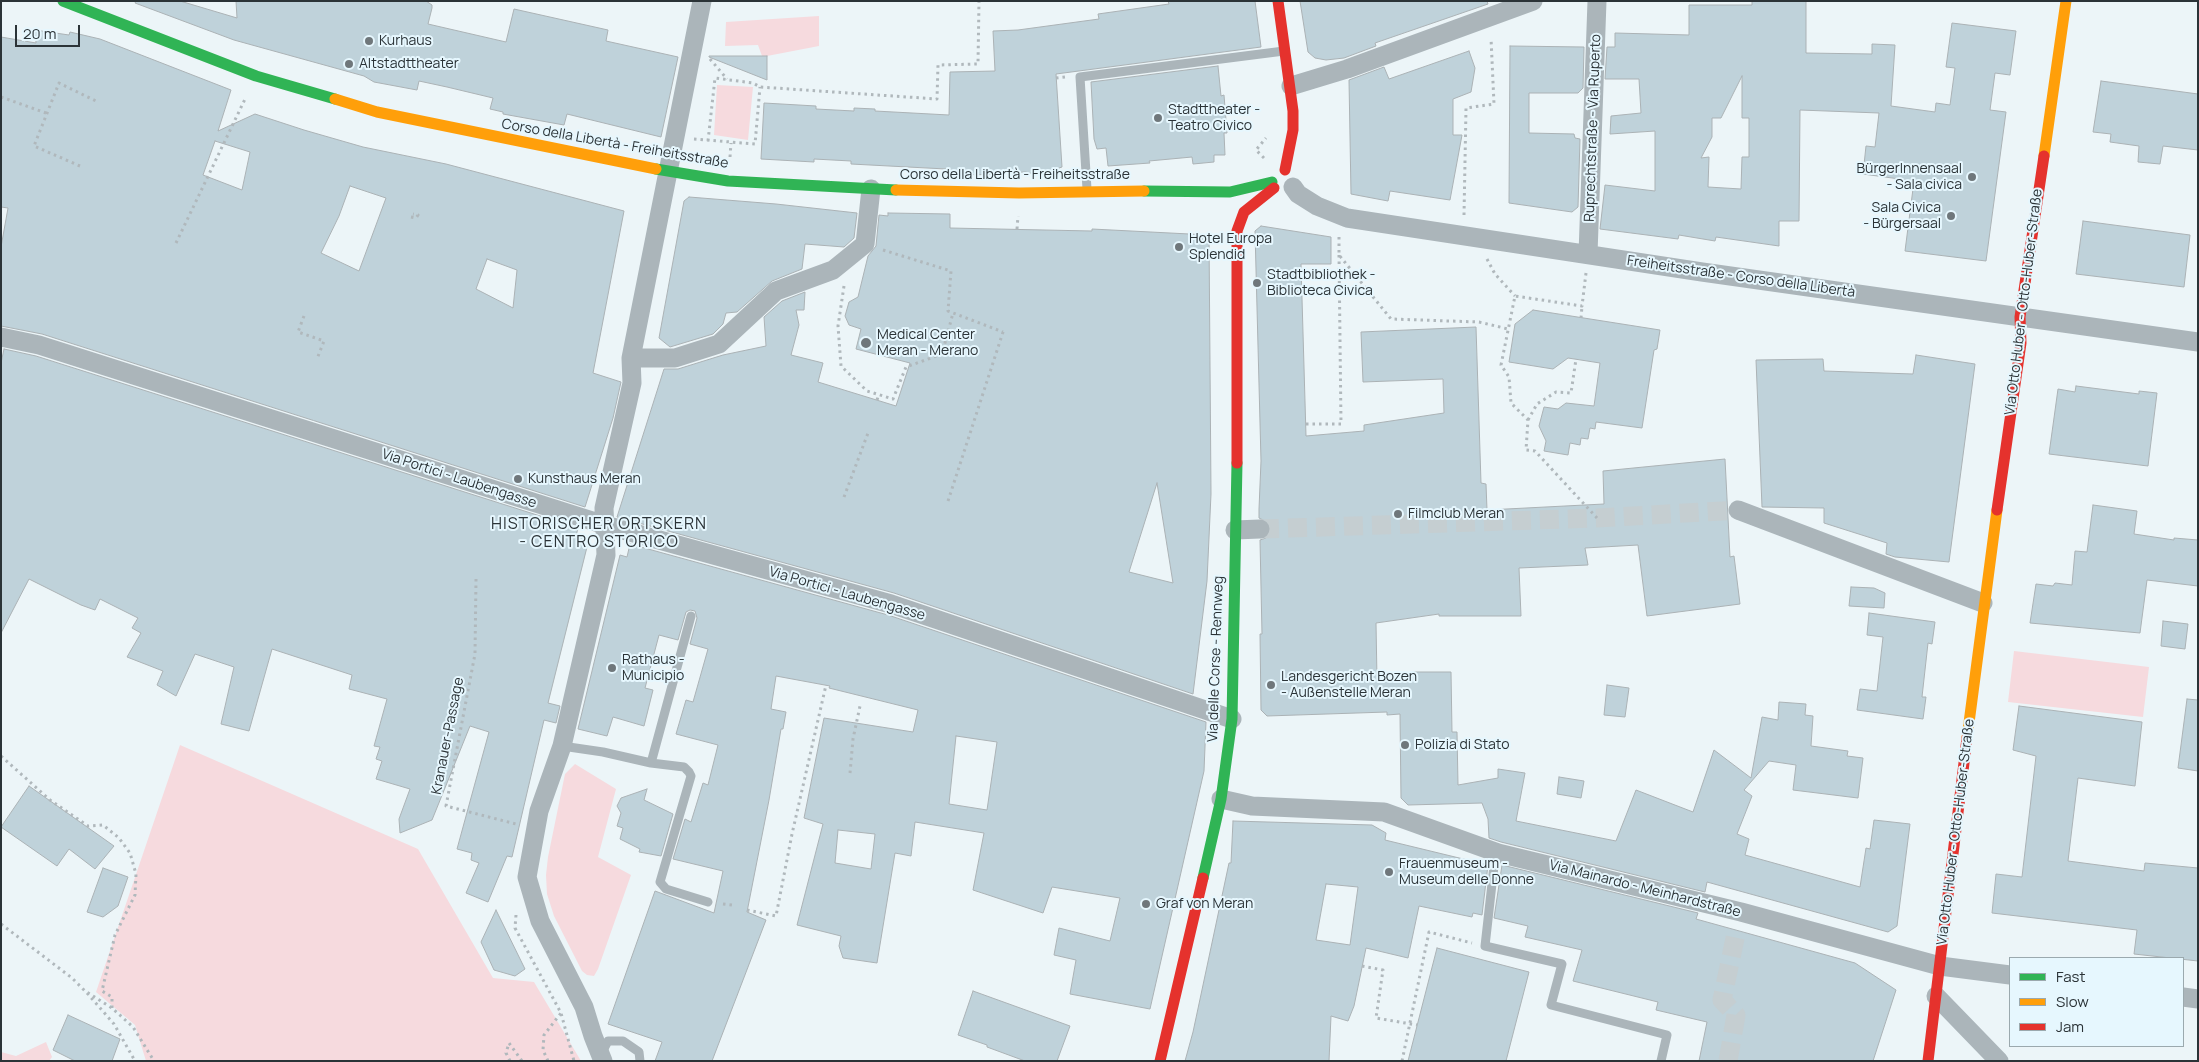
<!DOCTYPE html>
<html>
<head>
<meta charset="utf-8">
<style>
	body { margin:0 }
	#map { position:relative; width:2199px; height:1062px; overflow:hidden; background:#ecf5f8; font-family:Manrope,sans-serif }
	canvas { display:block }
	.frame { position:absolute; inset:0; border:2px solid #2b3337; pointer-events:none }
	.legend { position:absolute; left:2009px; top:957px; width:175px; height:90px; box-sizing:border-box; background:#e6f7fe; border:1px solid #9ba9ae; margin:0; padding:6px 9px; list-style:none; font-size:15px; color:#2b3337 }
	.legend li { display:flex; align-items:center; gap:10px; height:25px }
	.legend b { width:25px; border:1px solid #9ba9ae }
	.scale { position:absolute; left:15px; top:25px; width:65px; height:22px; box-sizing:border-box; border:2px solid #2b3337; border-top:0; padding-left:6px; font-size:15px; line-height:18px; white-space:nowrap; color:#2b3337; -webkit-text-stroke:4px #e6f7fe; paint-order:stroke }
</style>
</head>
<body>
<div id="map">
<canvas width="2199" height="1062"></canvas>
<div class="frame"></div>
<ul class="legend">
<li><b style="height:6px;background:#30b455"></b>Fast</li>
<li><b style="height:6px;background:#ff9f0a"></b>Slow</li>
<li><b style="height:6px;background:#e5322d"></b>Jam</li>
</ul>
<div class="scale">20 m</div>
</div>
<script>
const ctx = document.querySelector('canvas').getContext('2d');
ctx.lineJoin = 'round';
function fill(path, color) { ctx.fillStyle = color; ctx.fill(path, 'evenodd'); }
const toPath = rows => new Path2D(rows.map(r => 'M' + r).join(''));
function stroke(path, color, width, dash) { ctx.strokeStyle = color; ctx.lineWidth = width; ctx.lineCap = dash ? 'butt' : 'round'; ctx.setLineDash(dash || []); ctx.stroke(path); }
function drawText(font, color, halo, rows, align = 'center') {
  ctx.font = font + ' Manrope,sans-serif'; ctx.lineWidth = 4; ctx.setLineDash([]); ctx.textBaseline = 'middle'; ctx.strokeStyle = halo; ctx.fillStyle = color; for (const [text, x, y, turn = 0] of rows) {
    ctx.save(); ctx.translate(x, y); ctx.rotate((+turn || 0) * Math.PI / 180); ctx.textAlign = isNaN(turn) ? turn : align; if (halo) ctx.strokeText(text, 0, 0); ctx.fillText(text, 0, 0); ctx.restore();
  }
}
const green = toPath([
	[819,16,819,46,767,56,762,56,758,45,725,46,726,22],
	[717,85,753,87,748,140,714,135],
	[2014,651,2149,667,2143,717,2008,702],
	[180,745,418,849,493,978,534,982,581,1061,146,1061,135,1025,96,992],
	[575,764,616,789,598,857,631,875,598,969,594,976,587,975,582,971,554,916,547,894,546,875,548,857,565,774],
	[46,1042,52,1057,49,1061,1,1061,1,1052,16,1056]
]);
const building = toPath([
	[136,1,180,1,237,18,236,1,426,1,432,5,432,8,428,24,506,42,514,9,608,30,606,41,678,57,661,137,567,114,564,125,503,114,503,112,490,109,493,98,447,87,419,81,417,90,374,82,364,76,234,40,135,3,136,1],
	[1168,1,1255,1,1261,47,1056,74,1062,167,1039,175,1025,172,975,175,946,169,851,164,851,161,814,159,814,162,761,159,764,103,816,106,816,109,854,111,854,108,875,109,875,111,949,115,950,72,995,71,993,31,1018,30,1099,19,1098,14,1169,4,1168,1],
	[1300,1,1487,1,1488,4,1375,43,1376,46,1344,58,1326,60,1315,58,1308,52,1300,1],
	[1752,1,1806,1,1806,53,1872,54,1872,44,1895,45,1891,106,1935,112,1936,103,1950,105,1955,68,1946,67,1952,23,2016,31,2010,75,1995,73,1990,110,2006,112,1986,261,1905,251,1914,181,1863,174,1866,146,1875,147,1879,113,1800,110,1799,221,1779,221,1779,246,1716,237,1715,241,1679,235,1678,239,1600,229,1605,185,1655,191,1655,131,1610,134,1611,116,1641,113,1639,79,1605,79,1607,47,1615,47,1615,33,1689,35,1689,5,1752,5,1752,1],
	[1742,76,1742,118,1749,118,1749,157,1742,157,1741,189,1708,187,1709,157,1701,158,1712,137,1712,118,1721,118,1742,76],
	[35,30,69,35,70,32,100,39,231,90,218,131,255,114,304,130,363,147,446,164,624,211,593,373,621,382,613,418,585,507,42,334,1,326,1,247,8,208,1,207,1,37,36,43,35,30],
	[215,141,250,152,242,190,203,175,215,141],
	[350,186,386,198,359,271,321,253,339,216,350,186],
	[487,259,517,270,513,308,476,289,487,259],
	[1510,46,1584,47,1583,88,1578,93,1529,93,1529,133,1574,134,1575,138,1580,139,1578,207,1572,212,1509,203,1510,46],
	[1469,51,1475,68,1471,92,1453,99,1453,135,1462,135,1450,200,1390,191,1388,201,1351,194,1349,80,1384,67,1389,79,1469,51],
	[767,56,767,80,709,57,709,56,767,56],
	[1218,66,1221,96,1224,95,1227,133,1224,133,1225,155,1214,155,1214,162,1193,164,1192,157,1149,161,1150,163,1108,166,1106,148,1097,149,1094,139,1091,82,1218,66],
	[2101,81,2198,94,2198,150,2163,146,2160,164,2138,162,2139,146,2110,142,2111,134,2093,132,2101,81],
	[689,197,776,204,857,213,854,238,844,247,805,244,802,269,772,281,737,312,726,313,723,324,713,334,670,347,659,338,684,201,689,197],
	[888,213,950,214,950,228,1092,231,1092,229,1209,235,1211,494,1207,581,1193,694,894,593,617,517,664,369,678,369,723,355,766,346,764,317,782,301,805,292,804,310,796,310,799,325,791,355,823,363,818,382,896,406,910,363,856,349,861,329,849,325,845,316,849,302,858,297,868,256,876,246,879,215,888,216,888,213],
	[1157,483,1173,583,1129,572,1157,483],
	[2083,221,2190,235,2184,287,2076,274,2083,221],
	[1261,226,1331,237,1331,264,1301,264,1306,436,1364,431,1364,425,1444,413,1443,379,1363,382,1361,332,1476,327,1481,483,1486,484,1487,510,1604,504,1603,471,1725,459,1730,557,1734,556,1740,604,1647,616,1638,545,1585,548,1588,565,1519,568,1521,616,1439,616,1439,614,1376,623,1377,680,1413,680,1413,672,1451,672,1452,732,1457,732,1458,785,1498,778,1498,769,1525,773,1516,821,1616,841,1636,790,1693,812,1714,750,1751,778,1762,717,1778,720,1779,702,1806,704,1805,715,1813,716,1811,746,1848,751,1847,756,1863,758,1858,798,1793,790,1796,765,1769,761,1744,790,1752,796,1737,834,1749,839,1745,855,1860,887,1866,848,1870,849,1874,820,1910,824,1897,926,1888,932,1707,882,1705,892,1501,842,1489,838,1488,819,1482,803,1408,805,1401,798,1400,714,1387,715,1387,712,1267,716,1261,710,1260,634,1262,634,1260,540,1266,538,1271,529,1269,523,1259,518,1259,509,1261,461,1255,231,1261,226],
	[1533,310,1660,330,1657,349,1654,350,1642,428,1596,422,1595,429,1590,428,1588,439,1581,438,1580,445,1570,443,1568,455,1544,451,1546,441,1539,426,1544,407,1558,409,1566,403,1594,406,1600,363,1568,358,1553,369,1509,362,1515,324,1533,310],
	[4,349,36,356,578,528,576,536,589,539,548,703,560,706,556,723,544,720,512,857,507,856,488,902,466,893,479,863,471,860,472,853,457,849,489,732,470,726,432,820,400,833,399,819,410,789,376,779,382,761,376,759,380,747,374,746,387,699,349,689,352,675,272,649,249,731,221,724,234,667,195,654,176,696,157,685,163,671,127,657,141,633,132,628,138,618,100,599,95,610,81,605,29,579,1,633,1,363,4,349],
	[1916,355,1975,364,1949,562,1895,557,1886,554,1887,543,1824,523,1824,508,1762,507,1756,360,1823,359,1824,371,1913,374,1916,355],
	[2076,386,2139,394,2139,391,2157,393,2148,466,2049,454,2058,389,2075,392,2076,386],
	[2093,505,2137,511,2134,534,2174,540,2174,538,2198,540,2198,586,2147,580,2140,633,2030,623,2036,584,2053,586,2055,583,2072,585,2075,551,2087,552,2093,505],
	[630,544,888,615,1206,722,1204,771,1150,1009,1070,994,1076,960,1054,955,1059,928,1110,941,1120,898,1052,887,1043,913,973,890,984,833,915,822,911,856,895,853,877,963,843,958,839,946,841,936,797,925,823,824,804,818,824,718,913,732,918,710,829,688,830,686,776,676,771,709,786,712,783,729,781,729,769,800,747,912,766,920,712,1061,655,1061,662,1042,608,1024,655,891,714,913,723,871,673,859,685,819,691,822,703,783,708,785,718,745,676,734,686,700,693,702,708,649,690,644,697,618,695,611,690,610,686,612,678,640,659,635,645,688,653,690,644,726,613,717,607,736,578,729,620,555,627,557,630,544],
	[956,736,997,742,987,810,949,804,956,736],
	[838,830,875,834,871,869,835,863,838,830],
	[1851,587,1874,588,1885,593,1884,608,1849,606,1851,587],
	[1869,613,1935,622,1932,644,1928,643,1922,697,1926,697,1923,719,1857,710,1860,689,1877,691,1883,637,1867,635,1869,613],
	[2163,621,2188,624,2185,649,2161,646,2163,621],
	[1607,685,1629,688,1625,717,1604,715,1607,685],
	[2187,699,2198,700,2198,771,2178,768,2187,699],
	[2019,706,2142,722,2135,786,2078,778,2068,861,2144,871,2145,863,2198,868,2198,961,2134,954,2137,930,1992,913,1996,874,2022,877,2036,756,2013,750,2019,706],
	[1559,777,1584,781,1581,798,1557,794,1559,777],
	[29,786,114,846,95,869,69,849,57,866,1,827,29,786],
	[647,789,644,800,673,814,661,856,639,852,640,849,620,839,623,828,617,826,621,813,617,806,621,798,647,789],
	[1233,821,1372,825,1386,833,1385,840,1488,865,1482,915,1473,913,1472,917,1419,906,1408,958,1366,948,1354,1006,1348,1021,1331,1016,1329,1061,1185,1061,1193,1032,1229,863,1231,863,1233,821],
	[1326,884,1358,887,1350,945,1316,940,1326,884],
	[1502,865,1698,913,1696,919,1855,963,1896,990,1873,1061,1699,1061,1707,1022,1656,1010,1658,1002,1573,981,1582,950,1525,937,1528,926,1494,918,1502,865],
	[103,868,128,877,118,906,103,917,87,912,103,868],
	[496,910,525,969,515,976,494,970,481,942,496,910],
	[1437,948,1529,972,1506,1061,1408,1061,1437,948],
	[973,991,1070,1026,1057,1061,1025,1061,987,1047,987,1045,958,1035,973,991],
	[68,1015,120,1039,112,1061,75,1061,53,1050,68,1015]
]);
const streetTunnel = toPath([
	[1260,529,1597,518,1738,510],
	[1728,1061,1736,1015,1722,1000,1737,929]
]);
const path = toPath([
	[710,59,727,79],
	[1056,78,1065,77],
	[1,97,46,113],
	[694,139,755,144,760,87],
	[708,141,715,78,753,83,760,87,937,99,938,65,978,64,979,1],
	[730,157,731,143],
	[1264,158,1256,150,1266,138],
	[80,166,34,146,59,83,98,102],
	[1464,215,1466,108,1494,104,1491,38],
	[411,217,416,218,418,215,413,214],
	[1017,229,1018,216],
	[1339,237,1339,255,1391,319,1479,322,1508,329],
	[176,243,246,97],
	[883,250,951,271,948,311,1003,332],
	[1487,259,1495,274,1515,296],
	[1586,273,1582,306,1515,296,1501,365,1509,377,1511,403,1528,420,1526,450,1535,451,1597,518],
	[844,286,838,326,841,366,867,391,893,399,906,367,942,354,953,313],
	[304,316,298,332,324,341,317,359],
	[1581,318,1582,306],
	[877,400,879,394],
	[1528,420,1537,404,1556,392,1571,393,1576,359],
	[1306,424,1341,424,1339,255],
	[844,497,868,433],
	[948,501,1004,329],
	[476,579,475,654,446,806,516,824],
	[1,756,50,800,88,826,103,825,119,838,130,853,136,874,135,895,115,935,102,991,112,997,112,1008],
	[850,773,853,739,860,706],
	[723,904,732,905],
	[747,910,776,916,792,834,826,685],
	[516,915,515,928,561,1013,574,1061],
	[1,924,72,978,85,991,112,1008,133,1027,154,1061],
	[1362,966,1383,970,1376,1018,1417,1025],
	[87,993,114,1024,135,1061],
	[510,1061,506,1053,509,1043,522,1061],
	[548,1061,543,1050,544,1035,561,1013],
	[1402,1061,1429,932,1472,943]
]);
const lane = toPath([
	[1087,189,1080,77,1284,51],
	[562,746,603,752,651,763,684,767,689,772,691,776,660,882,666,889,708,902],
	[651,763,691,616],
	[1498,853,1494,866,1485,946,1562,964,1551,1005,1667,1035,1661,1061],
	[601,1054,608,1041,623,1041,639,1052,640,1061]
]);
const street = toPath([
	[1291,86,1347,69,1533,1],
	[1293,187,1298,194,1317,206,1347,218,1702,272,2198,342],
	[1588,254,1597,1],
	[1,337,39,345,605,525,891,604,1232,719],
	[631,358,675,358,719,344,776,291,833,270,865,244,871,189],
	[1738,510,1983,603],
	[1235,530,1260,529],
	[1221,799,1252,806,1384,812,1498,853,1741,912,1940,966,2010,975],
	[1936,996,1999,1061],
	[2183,997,2198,999],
	[603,1061,593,1036,584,1007,540,921,527,877,539,811,562,746,606,555,604,508,632,383,631,358,702,1]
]);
const fast = toPath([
	[63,1,256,76,335,99],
	[656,169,728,181,896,190],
	[1144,191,1230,192,1272,182],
	[1203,878,1221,799,1232,719,1237,463]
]);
const slow = toPath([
	[335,99,377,112,656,169],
	[2044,156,2066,1],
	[896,190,1019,193,1144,191],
	[1967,738,1997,510]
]);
const jam = toPath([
	[1278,1,1293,111,1293,130,1285,170],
	[1237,463,1237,231,1244,212,1274,188],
	[1997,510,2021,343,2020,317,2044,156],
	[1160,1061,1203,878],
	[1928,1061,1967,738]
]);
const markers = [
	[369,41,5,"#6f777b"],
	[349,64,5,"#6f777b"],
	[1158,118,5,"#6f777b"],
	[1972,177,5,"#6f777b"],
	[1951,216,5,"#6f777b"],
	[1179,247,5,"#6f777b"],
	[1257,283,5,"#6f777b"],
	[866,343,6,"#6f777b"],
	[518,479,5,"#6f777b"],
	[1398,514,5,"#6f777b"],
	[612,668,5,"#6f777b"],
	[1271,685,5,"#6f777b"],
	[1405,745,5,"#6f777b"],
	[1389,872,5,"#6f777b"],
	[1146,904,5,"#6f777b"]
];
const poiNames = [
	["Kurhaus",379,41],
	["Altstadttheater",359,64],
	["Stadttheater -",1168,110],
	["Teatro Civico",1168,126],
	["BürgerInnensaal",1962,169,"right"],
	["- Sala civica",1962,185,"right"],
	["Sala Civica",1941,208,"right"],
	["- Bürgersaal",1941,224,"right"],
	["Hotel Europa",1189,239],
	["Splendid",1189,255],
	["Stadtbibliothek -",1267,275],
	["Biblioteca Civica",1267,291],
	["Medical Center",877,335],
	["Meran - Merano",877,351],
	["Kunsthaus Meran",528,479],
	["Filmclub Meran",1408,514],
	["Rathaus -",622,660],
	["Municipio",622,676],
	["Landesgericht Bozen",1281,677],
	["- Außenstelle Meran",1281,693],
	["Polizia di Stato",1415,745],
	["Frauenmuseum -",1399,864],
	["Museum delle Donne",1399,880],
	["Graf von Meran",1156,904]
];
const streetNames = [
	["Ruprechtstraße - Via Ruperto",1593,128,-88],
	["Corso della Libertà - Freiheitsstraße",615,144,10],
	["Corso della Libertà - Freiheitsstraße",1015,175],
	["Freiheitsstraße - Corso della Libertà",1741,277,8],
	["Via Otto Huber - Otto-Huber-Straße",2024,302,-83],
	["Via Portici - Laubengasse",459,479,18],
	["Via Portici - Laubengasse",847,594,16],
	["Via delle Corse - Rennweg",1216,659,-88],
	["Kranauer-Passage",448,736,-79],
	["Via Otto Huber - Otto-Huber-Straße",1956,832,-83],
	["Via Mainardo - Meinhardstraße",1645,889,14]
];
const quarterNames = [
	["HISTORISCHER ORTSKERN",599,525],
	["- CENTRO STORICO",599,543]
];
fill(green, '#f6dade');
fill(building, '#bfd2da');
stroke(building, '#abb2b5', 1);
stroke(streetTunnel, '#c5ced1', 19, [19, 9]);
stroke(path, '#b0b8bc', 3, [2.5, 4]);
stroke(lane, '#abb5ba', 9);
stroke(street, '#abb5ba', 19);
stroke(fast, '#30b455', 11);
stroke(slow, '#ff9f0a', 11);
stroke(jam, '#e5322d', 11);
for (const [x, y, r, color] of markers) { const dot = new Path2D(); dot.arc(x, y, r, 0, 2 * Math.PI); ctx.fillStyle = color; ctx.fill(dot); stroke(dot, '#e6f7fe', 2); }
drawText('14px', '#2b3337', '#e6f7fe', poiNames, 'left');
drawText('14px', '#2b3337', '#e6f7fe', streetNames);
ctx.letterSpacing = '1px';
drawText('16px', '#2b3337', '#e6f7fe', quarterNames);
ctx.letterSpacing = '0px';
</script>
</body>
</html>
